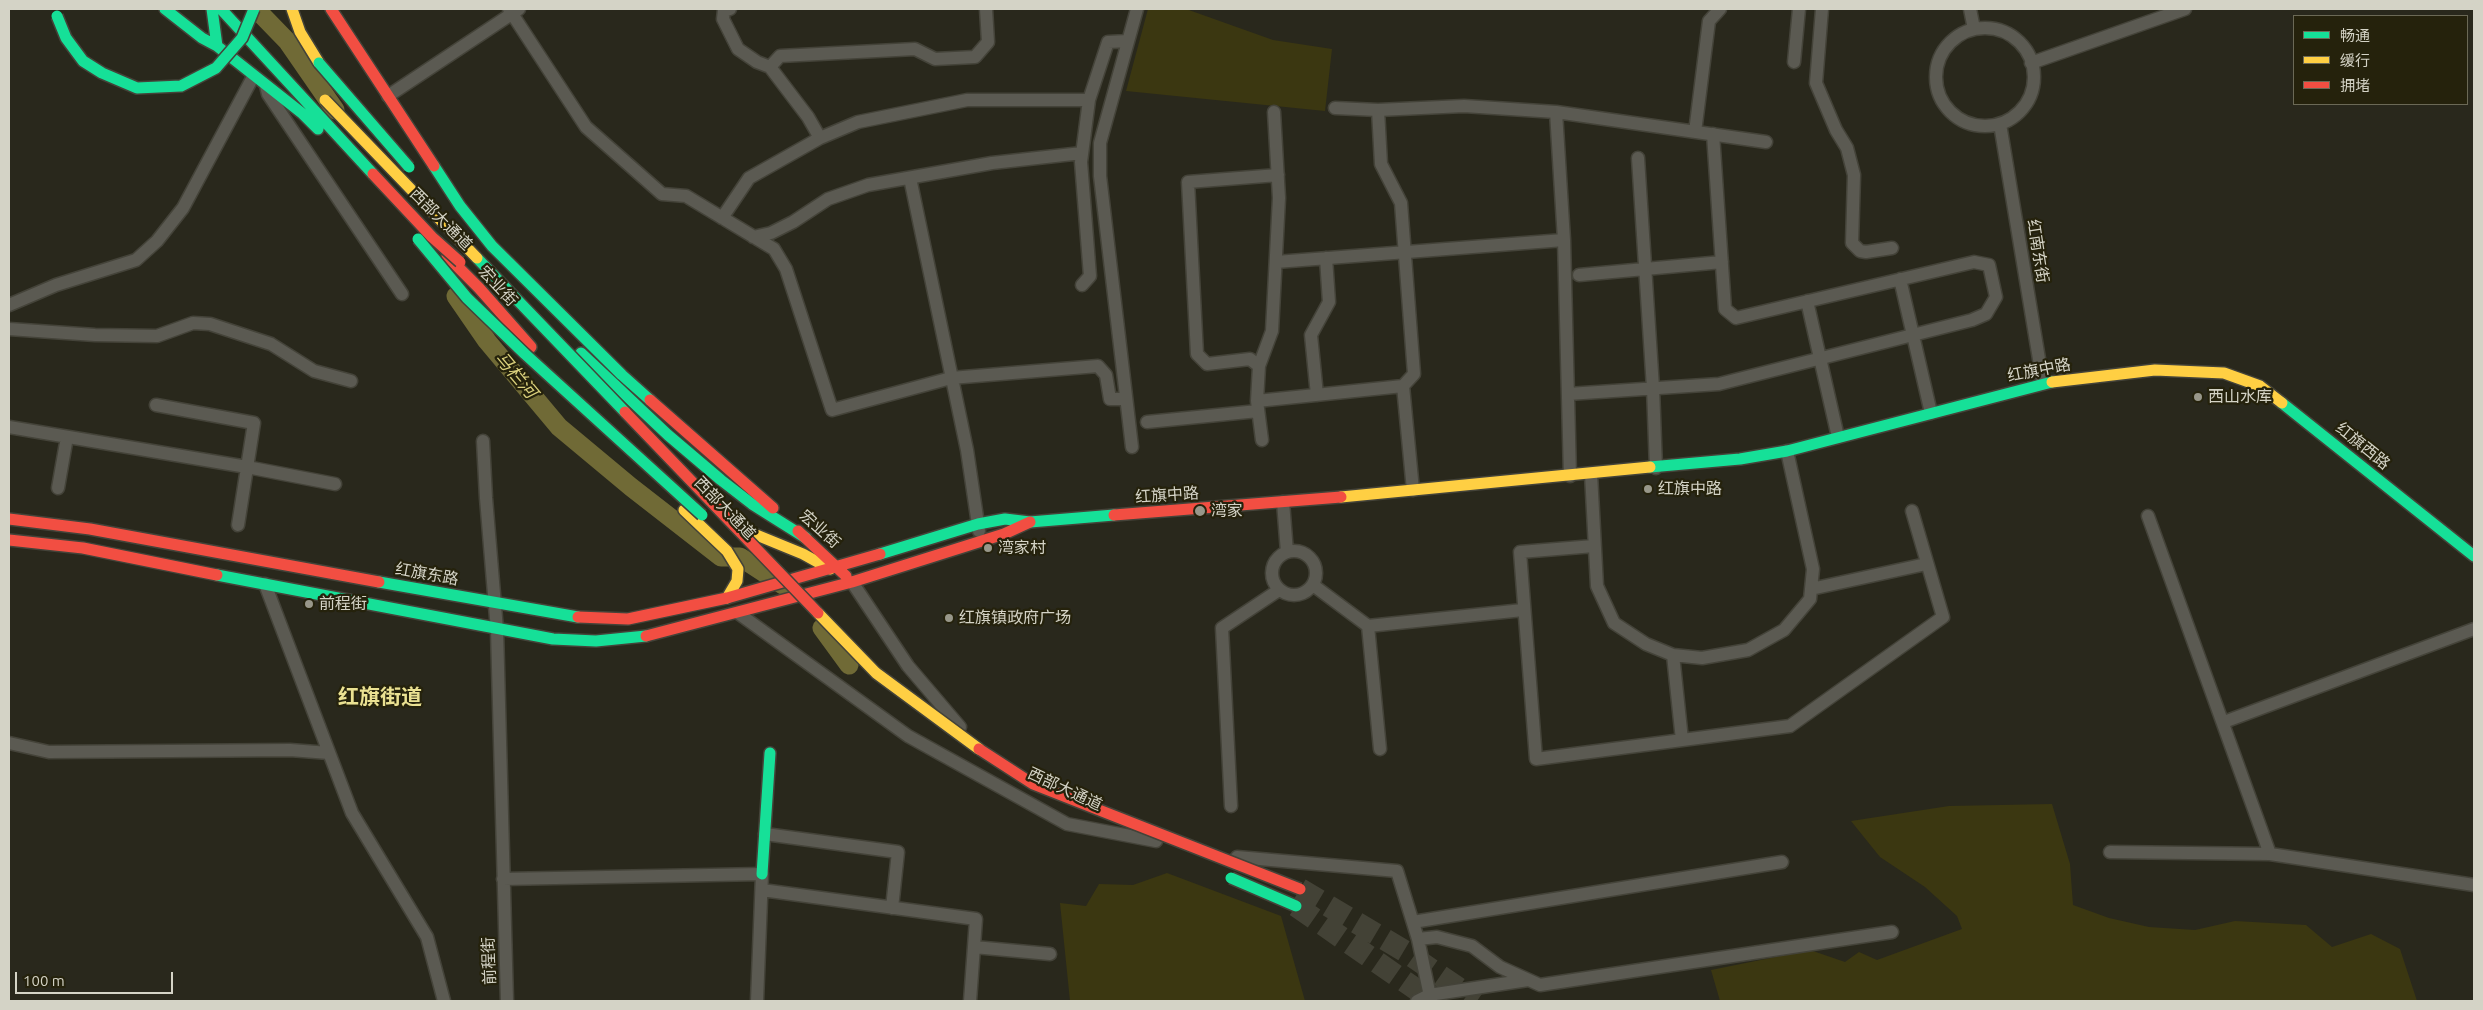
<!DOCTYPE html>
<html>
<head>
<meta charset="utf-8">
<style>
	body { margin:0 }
	#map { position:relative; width:2483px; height:1010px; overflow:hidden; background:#29281c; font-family:Ubuntu,"Noto Sans SC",sans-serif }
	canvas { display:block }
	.frame { position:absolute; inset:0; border:10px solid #d4d3c6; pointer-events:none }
	.legend { position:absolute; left:2293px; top:15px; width:175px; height:90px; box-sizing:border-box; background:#25220c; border:1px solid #6b6956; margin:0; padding:6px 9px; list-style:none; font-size:15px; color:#d4d3c6 }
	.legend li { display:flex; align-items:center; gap:10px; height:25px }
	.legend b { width:25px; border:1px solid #6b6956 }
	.scale { position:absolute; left:15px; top:972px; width:158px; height:22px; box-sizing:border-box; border:2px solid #d4d3c6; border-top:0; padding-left:6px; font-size:15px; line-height:18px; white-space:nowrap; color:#d4d3c6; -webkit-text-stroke:4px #25220c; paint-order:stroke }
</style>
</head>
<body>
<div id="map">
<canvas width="2483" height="1010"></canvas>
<div class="frame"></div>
<ul class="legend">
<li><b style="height:6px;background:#16e098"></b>畅通</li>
<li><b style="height:6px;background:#ffcf43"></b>缓行</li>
<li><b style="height:6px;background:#f24e42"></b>拥堵</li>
</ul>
<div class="scale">100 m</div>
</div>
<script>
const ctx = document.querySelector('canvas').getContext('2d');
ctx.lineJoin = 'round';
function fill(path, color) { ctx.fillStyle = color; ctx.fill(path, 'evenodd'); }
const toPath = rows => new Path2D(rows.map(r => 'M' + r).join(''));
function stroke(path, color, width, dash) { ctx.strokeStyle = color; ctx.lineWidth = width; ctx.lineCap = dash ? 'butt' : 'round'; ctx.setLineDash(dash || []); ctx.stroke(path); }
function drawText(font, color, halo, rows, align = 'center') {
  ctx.font = font + ' Ubuntu,"Noto Sans SC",sans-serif'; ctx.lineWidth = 4.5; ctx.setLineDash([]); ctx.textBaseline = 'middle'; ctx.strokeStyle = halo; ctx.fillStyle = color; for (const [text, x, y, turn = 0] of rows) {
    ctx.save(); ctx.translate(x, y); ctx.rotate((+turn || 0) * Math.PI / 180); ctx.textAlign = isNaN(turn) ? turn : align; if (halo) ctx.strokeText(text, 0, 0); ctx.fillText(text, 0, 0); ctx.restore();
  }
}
const green = toPath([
	[1148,9,1186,9,1273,40,1332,49,1325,111,1126,91],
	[2052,804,2070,864,2073,905,2109,918,2149,927,2195,930,2235,921,2306,925,2332,947,2371,934,2400,949,2417,1001,1720,1001,1711,970,1810,950,1845,962,1859,952,1877,960,1962,929,1957,916,1925,887,1880,857,1851,821,1949,806],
	[1167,873,1281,916,1305,1001,1070,1001,1060,903,1086,906,1099,884,1133,885]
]);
const river = toPath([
	[256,9,288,42,335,110],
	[456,296,487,341,559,427,631,487,721,557,740,557,783,585],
	[822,628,849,665]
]);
const highwayTunnel = toPath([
	[1300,889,1406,952,1477,1001],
	[1296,906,1433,1001]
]);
const street = toPath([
	[509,9,586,127,662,194,686,196,774,249,786,269,832,410,951,378,1098,366,1106,375,1110,399,1126,399],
	[730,9,724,10,723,19,738,49,757,62,770,67,808,117,820,138],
	[1822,9,1816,83,1836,130,1847,148,1854,175,1852,243,1860,251,1866,252,1892,248],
	[1970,9,1974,29],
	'1936 77a49 49 0 1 1 98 0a49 49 0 1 1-98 0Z',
	[1794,62,1799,9],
	[2031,63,2185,9],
	[770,67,780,56,915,49,935,59,975,57,988,42,986,9],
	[266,86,268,94,402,294],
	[388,96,519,9],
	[1335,108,1378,110,1464,106,1556,112,1766,142],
	[1378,110,1381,164,1401,203,1414,374,1403,386],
	[1556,112,1564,240,1570,476],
	[2000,124,2043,383],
	[1695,132,1709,21,1720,9],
	[1638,158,1653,388,1656,468],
	[910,178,967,450,979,531],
	[722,218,749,178,820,138,858,122,967,100,1089,100],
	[753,237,771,233,793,222,828,199,868,185,992,163,1082,153],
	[1276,262,1564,240],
	[1579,275,1722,262],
	[1900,279,1931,413],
	[1082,285,1090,276,1081,162,1089,100,1108,42,1128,41],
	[1807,301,1838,437],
	[9,305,56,285,136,260,157,241,183,208,253,77],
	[9,329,95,335,157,336,193,323,210,324,271,344,314,371,351,381],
	[1259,366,1250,359,1207,364,1197,354,1188,182,1278,175],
	[1568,394,1719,384,1972,320,1986,314,1996,297,1989,265,1974,262,1736,318,1725,309,1713,134],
	[1317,395,1311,335,1329,302,1326,258],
	[1257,401,1259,366,1272,331,1279,198,1274,112],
	[156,405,254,423,238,525],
	[1147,422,1258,411],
	[9,427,247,467,335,484],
	[1262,440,1257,401,1403,386,1413,490],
	[483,441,486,498,497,630,507,1001],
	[1132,447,1100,176,1100,143,1137,9],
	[1591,474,1597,586,1614,623,1646,644,1673,655,1702,658,1748,650,1784,630,1810,599,1813,569,1787,451],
	[58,488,67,437],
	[1283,502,1287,552],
	[2148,516,2270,854],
	[1594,546,1520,552,1536,759,1790,726,1943,617,1912,511],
	'1272 573a22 22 0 1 1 44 0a22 22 0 1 1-44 0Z',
	[852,582,908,666,960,727],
	[265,584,352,813,427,937,444,1001],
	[1313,585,1368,626,1380,749],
	[1811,589,1926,564],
	[738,613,908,736,1067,824,1156,841],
	[1368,626,1523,610],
	[1673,655,1682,740],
	[2224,722,2474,629],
	[9,743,49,752,290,750,329,753],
	[1231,806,1222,628,1279,590],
	[765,834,898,852,892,908],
	[2110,852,2270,854,2474,885],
	[1237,857,1397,871,1418,939,1431,1001],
	[503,879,762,874,757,1001],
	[762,890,976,919,970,1001],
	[1413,922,1782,862],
	[1418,939,1437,937,1472,946,1500,967,1540,985,1892,932],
	[974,947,1050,954],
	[1417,1001,1429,995,1528,980]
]);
const fast = toPath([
	[165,9,202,38,217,46,303,114,318,129],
	[212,9,217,46],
	[221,9,373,174],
	[434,166,460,206,492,246,622,375,650,400],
	[581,353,668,435,721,480,752,504,806,538],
	[2282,403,2474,556],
	[1650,467,1740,459,1787,451,2052,382],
	[880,554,978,524,1005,519,1030,522,1114,515],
	[217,575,553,639,596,641,646,636],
	[379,582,578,617],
	[762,874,770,753]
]);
const slow = toPath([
	[292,9,300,32,319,63],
	[2052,382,2155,370,2224,373,2260,386,2282,403],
	[1341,497,1650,467],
	[684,510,727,551,738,569,737,581,727,598],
	[737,527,803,554,830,569]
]);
const jam = toPath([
	[331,9,434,166],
	[447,256,479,288,531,347],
	[650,400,773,508],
	[1114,515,1341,497],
	[9,519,90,529,379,582],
	[798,531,846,576],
	[9,540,83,548,217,575],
	[578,617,628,619,727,598,880,554],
	[646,636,852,582,1004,534,1030,522]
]);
const fastBridge = toPath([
	[57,16,66,38,83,61,102,73,137,88,181,86,216,68,242,38,254,9],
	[319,63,409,167],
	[418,239,467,298,525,354,702,515],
	[477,258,625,412],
	[1231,878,1296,906]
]);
const slowBridge = toPath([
	[325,100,477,258],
	[818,613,876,673,979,749]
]);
const jamBridge = toPath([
	[373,174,432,237,460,262],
	[625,412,818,613],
	[979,749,1033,784,1300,889]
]);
const markers = [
	[2198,397,5,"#98978a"],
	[1648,489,5,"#98978a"],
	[1200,511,6,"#98978a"],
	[988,548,5,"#98978a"],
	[309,604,5,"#98978a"],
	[949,618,5,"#98978a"]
];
const streetNames = [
	["西部大通道",441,219,45],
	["红南东街",2038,251,81],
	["宏业街",498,286,47],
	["红旗中路",2039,370,-11],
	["红旗西路",2363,446,39],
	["红旗中路",1167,495,-4],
	["西部大通道",725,508,46],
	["宏业街",820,529,42],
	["红旗东路",427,574,10],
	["西部大通道",1065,789,25],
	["前程街",489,961,-92]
];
const poiNames = [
	["西山水库",2208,397],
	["红旗中路",1658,489],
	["湾家",1211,511],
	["湾家村",998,548],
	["前程街",319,604],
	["红旗镇政府广场",959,618]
];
const waterNames = [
	["马栏河",516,375,50]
];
const districtNames = [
	["红旗街道",380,697]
];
fill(green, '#3b3711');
stroke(river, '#706a36', 19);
stroke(highwayTunnel, '#434236', 22, [22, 11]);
stroke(street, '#444339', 15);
stroke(fast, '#444339', 14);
stroke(slow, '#444339', 14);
stroke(jam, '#444339', 14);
stroke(street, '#5b5a52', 12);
stroke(fast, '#16e098', 11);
stroke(slow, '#ffcf43', 11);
stroke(jam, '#f24e42', 11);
stroke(fastBridge, '#444339', 14, []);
stroke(slowBridge, '#444339', 14, []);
stroke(jamBridge, '#444339', 14, []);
stroke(fastBridge, '#16e098', 11);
stroke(slowBridge, '#ffcf43', 11);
stroke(jamBridge, '#f24e42', 11);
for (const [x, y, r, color] of markers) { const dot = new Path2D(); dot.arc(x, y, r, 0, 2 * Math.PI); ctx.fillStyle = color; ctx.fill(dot); stroke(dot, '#25220c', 2); }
drawText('16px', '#d4d3c6', '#25220c', streetNames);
drawText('16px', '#d4d3c6', '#25220c', poiNames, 'left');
drawText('italic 18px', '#dad07c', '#25220c', waterNames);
drawText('bold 21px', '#eae192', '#25220c', districtNames);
</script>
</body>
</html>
